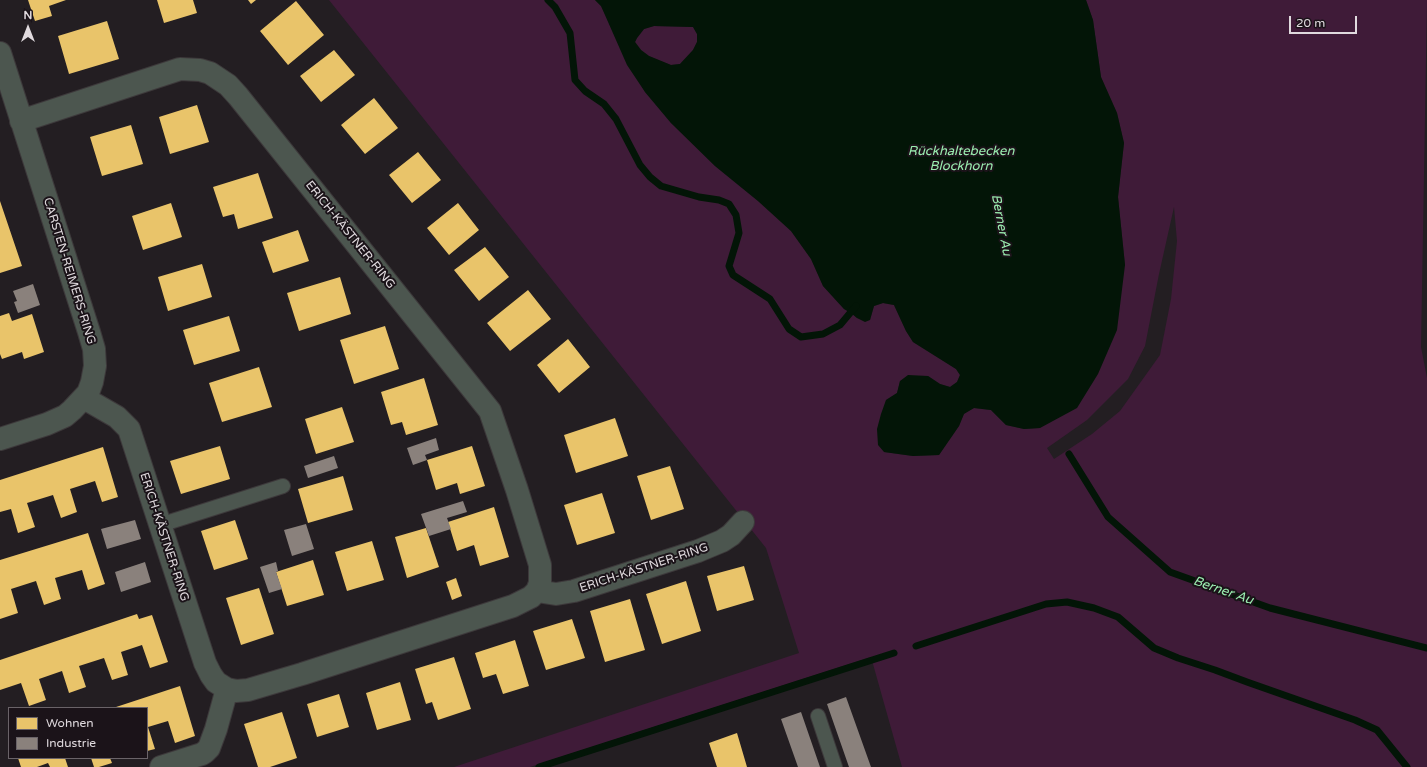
<!DOCTYPE html>
<html>
<head>
<meta charset="utf-8">
<style>
	body { margin:0 }
	#map { position:relative; width:1427px; height:767px; overflow:hidden; background:#231e22; font-family:"Varela Round",sans-serif }
	canvas { display:block }
	.legend { position:absolute; left:8px; top:707px; width:140px; height:52px; box-sizing:border-box; background:#1b1319; border:1px solid #6a6368; margin:0; padding:5px 7px; list-style:none; font-size:12px; color:#e0dade }
	.legend li { display:flex; align-items:center; gap:8px; height:20px }
	.legend b { width:20px; border:1px solid #6a6368 }
	.north { position:absolute; left:8px; top:8px; width:40px; height:40px; -webkit-text-stroke:3px #1b1319; paint-order:stroke; rotate:0deg; font-size:11px; font-weight:700; line-height:16px; text-align:center; color:#e0dade }
	.north::after { content:''; display:block; margin:auto; width:14px; height:18px; background:#e0dade; clip-path:polygon(50% 0,100% 100%,50% 72%,0 100%) }
	.scale { position:absolute; left:1289px; top:16px; width:68px; height:18px; box-sizing:border-box; border:2px solid #e0dade; border-top:0; padding-left:5px; font-size:12px; line-height:14px; white-space:nowrap; color:#e0dade; -webkit-text-stroke:3px #1b1319; paint-order:stroke }
</style>
</head>
<body>
<div id="map">
<canvas width="1427" height="767"></canvas>
<ul class="legend">
<li><b style="height:11px;background:#e9c46a"></b>Wohnen</li>
<li><b style="height:11px;background:#8a817c"></b>Industrie</li>
</ul>
<div class="north">N</div>
<div class="scale">20 m</div>
</div>
<script>
const ctx = document.querySelector('canvas').getContext('2d');
ctx.lineJoin = 'round';
function fill(path, color) { ctx.fillStyle = color; ctx.fill(path, 'evenodd'); }
const toPath = rows => new Path2D(rows.map(r => 'M' + r).join(''));
function stroke(path, color, width, dash) { ctx.strokeStyle = color; ctx.lineWidth = width; ctx.lineCap = dash ? 'butt' : 'round'; ctx.setLineDash(dash || []); ctx.stroke(path); }
function drawText(font, color, halo, rows, align = 'center') {
  ctx.font = font + ' "Varela Round",sans-serif'; ctx.lineWidth = 4; ctx.setLineDash([]); ctx.textBaseline = 'middle'; ctx.strokeStyle = halo; ctx.fillStyle = color; for (const [text, x, y, turn = 0] of rows) {
    ctx.save(); ctx.translate(x, y); ctx.rotate((+turn || 0) * Math.PI / 180); ctx.textAlign = isNaN(turn) ? turn : align; if (halo) ctx.strokeText(text, 0, 0); ctx.fillText(text, 0, 0); ctx.restore();
  }
}
const green = toPath([
	[329,0,595,0,601,6,645,92,671,123,715,166,758,201,791,231,811,259,823,286,844,309,851,313,857,318,870,320,874,306,883,303,894,305,906,331,913,342,956,369,960,375,957,382,950,387,940,384,928,376,900,381,897,393,886,400,884,452,913,456,939,455,959,426,964,413,974,408,991,410,1006,425,1024,429,1040,428,1125,265,1118,197,1124,143,1117,113,1101,77,1093,20,1086,0,1427,0,1421,347,1427,378,1427,767,902,767,871,657,530,767,454,767,799,653,766,548],
	[1174,207,1177,241,1171,299,1160,355,1120,411,1092,434,1054,459,1047,448,1087,420,1128,379,1145,346,1159,274],
	[654,26,693,27,697,34,697,42,693,50,680,64,671,65,649,56,641,50,635,42,637,38,644,29]
]);
const water = toPath([
	[595,0,1086,0,1093,20,1101,77,1117,113,1124,143,1118,197,1125,265,1117,330,1098,374,1077,408,1040,428,1024,429,1006,425,991,410,974,408,964,414,959,426,939,455,913,456,884,452,878,445,877,429,881,414,886,400,897,393,900,381,908,375,928,376,940,384,950,387,957,382,960,375,956,369,913,342,906,331,894,305,883,303,874,306,870,320,865,322,857,318,851,313,844,309,823,286,811,259,791,231,758,201,715,166,671,123,645,92,627,65,601,6],
	[654,26,693,27,697,34,697,42,693,50,680,64,671,65,649,56,641,50,635,42,637,38,644,29]
]);
const homes = toPath([
	[28,0,66,0,49,6,52,16,35,21],
	[157,0,193,0,197,13,164,23],
	[248,0,256,0,251,4],
	[296,1,324,35,288,65,260,31],
	[107,21,119,59,69,74,58,36],
	[334,50,355,75,321,102,300,76],
	[374,98,398,128,365,154,341,125],
	[197,105,209,142,170,154,159,117],
	[131,125,143,164,102,176,90,137],
	[418,152,441,180,412,203,389,175],
	[258,173,273,218,238,229,234,214,223,217,213,187],
	[0,201,22,266,0,273],
	[171,203,182,237,143,250,132,216],
	[458,203,479,230,449,255,427,228],
	[298,230,309,261,273,273,262,242],
	[485,247,509,277,479,301,454,270],
	[202,264,212,297,168,311,158,277],
	[340,277,351,314,299,331,287,293],
	[528,290,551,319,510,351,487,323],
	[9,313,12,321,32,314,44,352,24,359,22,352,2,359,0,354,0,316],
	[229,316,240,351,194,365,183,330],
	[385,326,399,369,354,384,340,340],
	[568,339,590,367,559,393,537,365],
	[259,367,272,407,222,422,209,383],
	[424,378,438,425,406,435,402,422,391,425,381,392],
	[342,407,354,442,316,454,305,419],
	[615,418,628,456,576,473,564,435],
	[220,446,230,479,181,494,170,461],
	[472,446,485,486,460,494,457,483,436,490,427,460],
	[103,447,118,497,102,502,95,481,70,489,77,512,61,518,53,495,27,503,35,527,18,533,11,509,0,512,0,480],
	[670,466,684,509,651,520,637,476],
	[343,476,353,510,308,523,298,489],
	[602,493,615,533,577,545,564,505],
	[494,507,509,557,480,566,474,545,457,551,448,522],
	[235,520,248,559,214,570,201,531],
	[426,528,439,567,407,578,395,537],
	[88,533,105,584,88,590,82,570,55,578,61,599,44,605,36,581,11,589,18,613,0,619,0,560],
	[372,541,384,580,347,591,335,552],
	[313,560,324,595,287,606,276,572],
	[744,566,754,600,717,611,707,576],
	[456,578,462,596,452,600,446,582],
	[686,581,701,631,662,644,646,594],
	[259,588,274,634,241,645,226,598],
	[630,599,645,650,605,662,590,611],
	[137,614,139,619,152,615,168,662,150,668,142,645,121,652,128,675,112,680,104,658,79,666,86,687,69,693,62,671,39,679,46,700,29,706,21,683,0,690,0,660],
	[572,619,585,658,546,670,533,631],
	[515,640,529,686,503,694,496,674,483,678,475,653],
	[454,657,471,709,438,720,432,702,426,704,415,669],
	[400,682,411,720,377,730,366,693],
	[180,686,195,736,175,743,168,721,148,727,155,749,147,751,147,708,113,708],
	[339,694,349,727,317,737,307,704],
	[282,712,297,758,270,767,258,767,244,724],
	[737,733,747,767,717,767,709,743],
	[18,758,65,758,68,767,50,767,48,763,37,767,21,767],
	[91,758,110,758,112,763,99,767,94,767]
]);
const industry = toPath([
	[33,284,40,305,18,313,14,302,17,301,13,291],
	[436,438,439,450,425,455,427,460,413,465,407,448],
	[334,456,338,468,308,478,304,466],
	[463,501,467,512,447,518,451,529,429,536,421,514],
	[135,520,141,539,107,549,101,529],
	[306,524,314,549,292,556,284,530],
	[145,562,151,582,121,592,115,572],
	[276,562,278,571,276,572,282,589,269,593,260,567],
	[846,697,871,767,849,767,827,704],
	[801,712,820,767,798,767,781,719]
]);
const stream = toPath([
	[548,0,555,7,570,33,575,80,585,91,604,104,616,119,640,165,650,177,661,186,699,197,719,200,729,204,736,215,739,233,729,266,733,275,770,299,789,329,801,337,823,334,840,325,856,306],
	[1069,454,1108,517,1170,572,1270,608,1427,648],
	[916,646,1046,604,1067,602,1094,608,1118,617,1154,648,1178,658,1215,670,1247,682,1355,720,1377,730,1407,767],
	[539,767,894,653]
]);
const lane = toPath([
	[160,525,283,486],
	[818,716,835,767]
]);
const street = toPath([
	[0,53,89,332,94,349,95,366,92,382,88,393,72,410,65,416,47,424,0,439],
	[21,121,180,69,200,70,210,73,228,85,238,96,490,411,517,490,540,565,540,583,537,591,531,597,513,606,302,674,248,690,236,691,227,689,216,682,211,675,205,663,129,429,117,417,84,398],
	[537,591,556,594,574,591,698,551,722,541,731,535,743,522],
	[161,767,202,754,205,752,209,748,216,729,227,689]
]);
const streetNames = [
	["ERICH-KÄSTNER-RING",350,235,51],
	["CARSTEN-REIMERS-RING",69,271,73],
	["ERICH-KÄSTNER-RING",164,537,72],
	["ERICH-KÄSTNER-RING",644,568,-18]
];
const waterNames = [
	["Rückhaltebecken",961,152],
	["Blockhorn",961,167],
	["Berner Au",1001,225,79],
	["Berner Au",1223,591,19]
];
fill(green, '#3f1b38');
fill(water, '#031507');
fill(homes, '#e9c46a');
fill(industry, '#8a817c');
stroke(stream, '#031507', 7);
stroke(lane, '#3d393b', 16);
stroke(street, '#3d393b', 24);
stroke(lane, '#4c564f', 14);
stroke(street, '#4c564f', 22);
drawText('12px', '#e0dade', '#1b1319', streetNames);
drawText('italic 13px', '#9bedb0', '#1b1319', waterNames);
</script>
</body>
</html>
